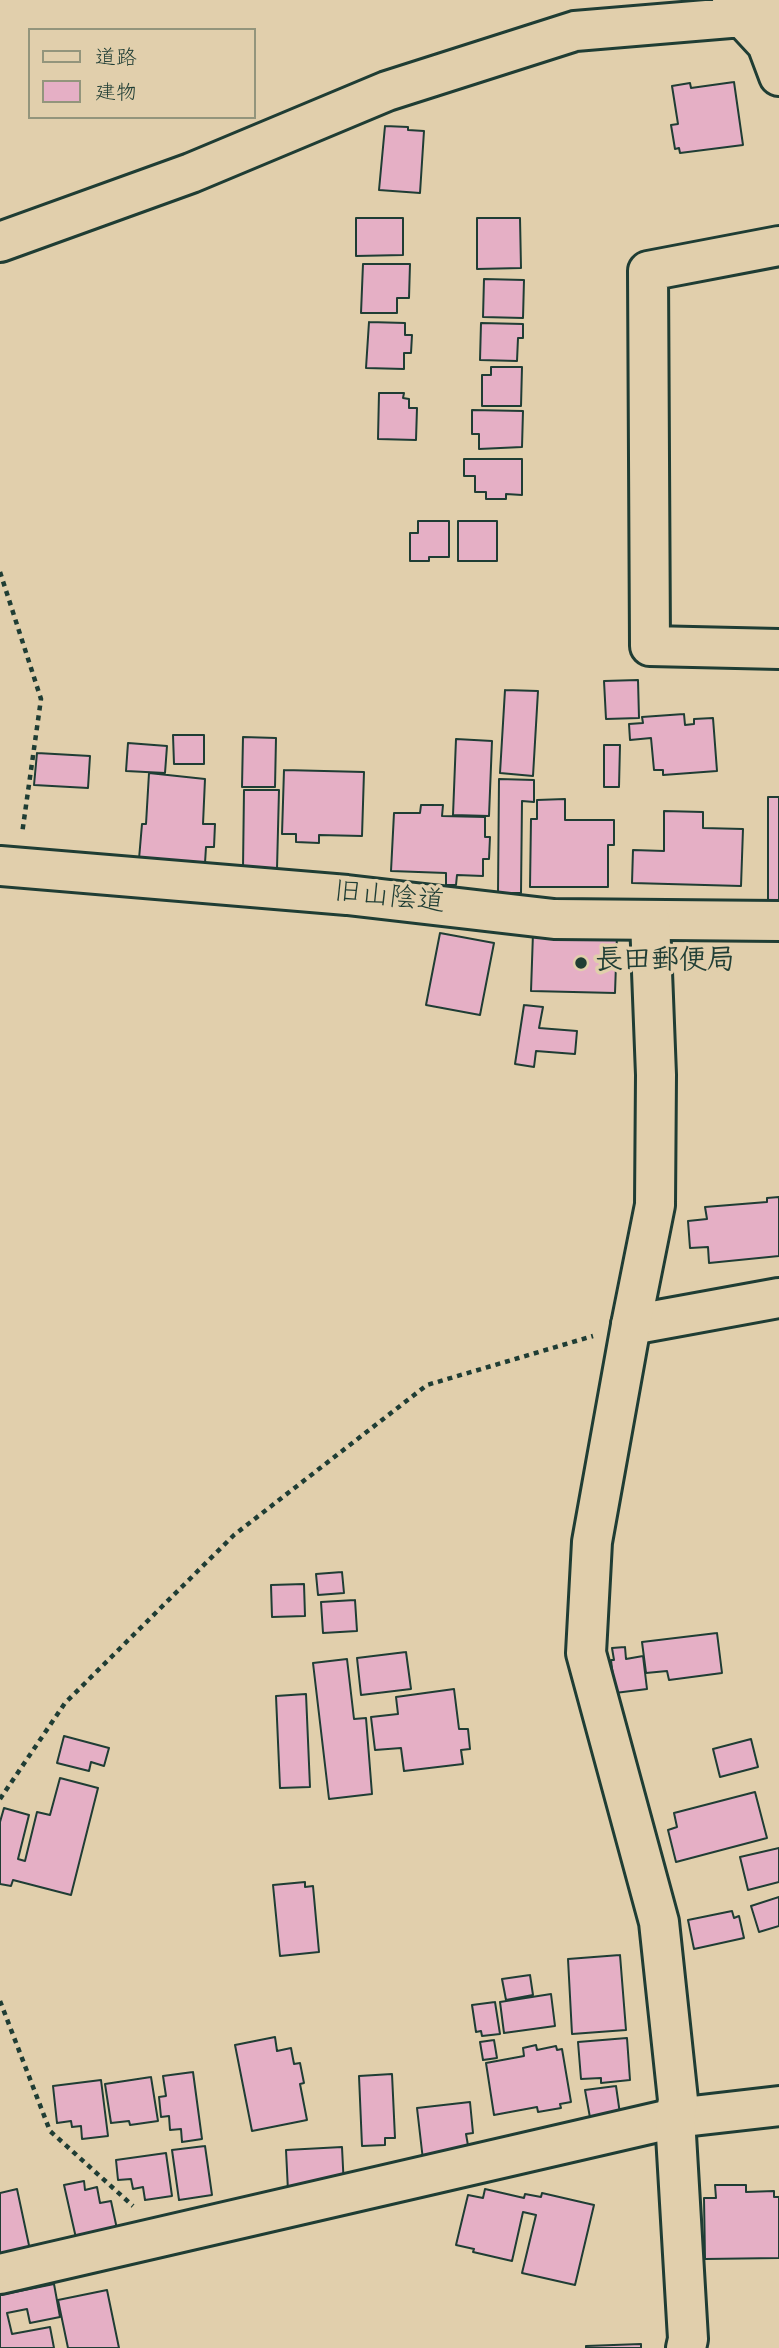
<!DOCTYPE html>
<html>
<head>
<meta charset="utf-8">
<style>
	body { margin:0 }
	#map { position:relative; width:779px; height:2348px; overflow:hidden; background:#e1cfac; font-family:"Indie Flower","Klee One",sans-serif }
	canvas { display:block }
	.legend { position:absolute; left:28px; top:28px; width:228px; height:91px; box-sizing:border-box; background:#e1cfac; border:2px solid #93957c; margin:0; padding:9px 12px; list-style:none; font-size:21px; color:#1f3d34 }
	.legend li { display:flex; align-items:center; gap:14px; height:35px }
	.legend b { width:35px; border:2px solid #93957c }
</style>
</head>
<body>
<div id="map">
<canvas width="779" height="2348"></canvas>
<ul class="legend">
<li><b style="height:9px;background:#e1cfac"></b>道路</li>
<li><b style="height:19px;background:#e5afc5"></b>建物</li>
</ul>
</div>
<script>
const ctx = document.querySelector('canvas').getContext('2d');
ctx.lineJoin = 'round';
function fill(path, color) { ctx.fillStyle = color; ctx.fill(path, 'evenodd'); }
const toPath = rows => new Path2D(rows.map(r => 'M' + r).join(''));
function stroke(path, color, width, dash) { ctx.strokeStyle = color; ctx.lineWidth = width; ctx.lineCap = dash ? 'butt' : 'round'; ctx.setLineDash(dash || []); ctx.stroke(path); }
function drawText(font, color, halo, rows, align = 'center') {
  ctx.font = font + ' "Indie Flower","Klee One",sans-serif'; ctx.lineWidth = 7; ctx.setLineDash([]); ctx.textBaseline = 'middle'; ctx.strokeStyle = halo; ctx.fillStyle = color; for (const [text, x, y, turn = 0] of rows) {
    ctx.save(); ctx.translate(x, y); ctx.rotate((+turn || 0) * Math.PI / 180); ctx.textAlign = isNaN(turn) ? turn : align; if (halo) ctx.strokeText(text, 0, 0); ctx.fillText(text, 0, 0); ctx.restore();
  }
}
const building = toPath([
	[734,82,743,145,680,153,679,148,675,149,671,125,678,124,672,86,690,83,691,88,734,82],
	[385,126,408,127,408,130,424,131,420,193,379,190,385,126],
	[356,218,403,218,403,255,356,256,356,218],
	[477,218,520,218,521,268,477,269,477,218],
	[363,264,410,264,409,298,397,298,397,313,361,313,363,264],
	[484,279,524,280,523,318,483,317,484,279],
	[369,322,405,323,405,335,412,335,411,353,404,353,404,369,366,368,369,322],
	[481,323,523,324,523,338,518,338,517,361,480,360,481,323],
	[491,367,522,367,521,406,482,406,482,375,491,375,491,367],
	[379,393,404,393,403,398,409,399,409,408,417,408,416,440,378,439,379,393],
	[472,410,523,411,522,447,479,449,479,434,472,434,472,410],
	[464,459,522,459,522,495,506,494,506,499,486,499,486,492,475,492,475,476,464,476,464,459],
	[418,521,449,521,449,557,429,557,429,561,410,561,410,533,418,533,418,521],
	[458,521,497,521,497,561,458,561,458,521],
	[638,680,639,718,606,719,604,681,638,680],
	[505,690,538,691,533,776,500,773,505,690],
	[684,714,685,725,694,724,694,719,713,718,717,771,663,775,663,770,654,770,651,738,630,740,629,724,643,723,642,717,684,714],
	[173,735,204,735,204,764,174,764,173,735],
	[243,737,276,738,275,787,242,787,243,737],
	[456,739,492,741,489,816,453,815,456,739],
	[128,743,167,746,165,773,126,771,128,743],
	[604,745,620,745,619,787,604,787,604,745],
	[37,753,90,756,88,788,34,785,37,753],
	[284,770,364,772,362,836,319,835,319,843,296,842,296,834,282,834,284,770],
	[149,773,205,779,203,824,215,824,214,847,206,847,205,863,139,859,142,824,146,824,149,773],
	[499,779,534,780,534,802,522,801,521,893,498,893,499,779],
	[244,790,279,790,277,869,243,868,244,790],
	[768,797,779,797,779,901,768,901,768,797],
	[565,799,565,820,614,820,614,845,608,845,608,887,530,887,531,819,537,819,537,800,565,799],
	[421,805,443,805,442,816,485,817,485,837,490,837,489,859,483,859,483,876,457,875,456,885,446,885,446,873,391,871,394,813,420,813,421,805],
	[664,811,703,812,703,828,743,829,741,886,632,883,633,850,664,851,664,811],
	[440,933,494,943,480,1015,426,1005,440,933],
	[533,933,617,935,615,993,531,991,533,933],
	[524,1005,543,1007,539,1028,577,1031,575,1054,536,1051,534,1067,515,1064,524,1005],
	[779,1197,779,1256,709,1263,708,1247,690,1248,688,1221,707,1219,705,1207,767,1202,767,1198,779,1197],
	[342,1572,344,1593,318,1595,316,1574,342,1572],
	[304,1584,305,1616,272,1617,271,1585,304,1584],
	[355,1600,357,1631,323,1633,321,1602,355,1600],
	[717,1633,722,1673,669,1680,667,1671,646,1673,642,1642,717,1633],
	[625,1647,626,1659,643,1656,647,1689,615,1693,611,1660,614,1660,612,1648,625,1647],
	[406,1652,411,1689,361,1695,357,1658,406,1652],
	[347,1659,354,1719,366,1718,372,1794,329,1799,313,1663,347,1659],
	[454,1689,459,1729,468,1729,470,1749,461,1750,463,1764,404,1771,401,1748,375,1750,371,1717,398,1714,396,1697,454,1689],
	[306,1694,310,1787,280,1788,276,1696,306,1694],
	[64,1736,109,1748,104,1766,91,1762,89,1771,57,1763,64,1736],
	[751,1739,758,1767,720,1777,713,1749,751,1739],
	[60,1778,98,1788,71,1895,13,1880,11,1886,0,1884,0,1822,4,1808,29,1815,18,1859,25,1861,37,1812,50,1815,60,1778],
	[755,1792,767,1838,676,1862,668,1830,677,1827,674,1813,755,1792],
	[779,1848,779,1882,748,1890,740,1857,779,1848],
	[305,1882,305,1887,313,1886,319,1952,280,1956,273,1885,305,1882],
	[779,1897,779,1926,759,1932,751,1906,779,1897],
	[732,1911,734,1918,739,1916,744,1938,694,1949,688,1920,732,1911],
	[620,1955,626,2030,572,2034,568,1959,620,1955],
	[530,1975,533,1995,506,2000,502,1979,530,1975],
	[551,1994,555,2026,504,2033,500,2002,551,1994],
	[495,2002,500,2034,482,2036,481,2031,476,2032,472,2005,495,2002],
	[275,2037,277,2051,291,2048,294,2064,300,2063,304,2083,300,2084,307,2120,252,2131,235,2045,275,2037],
	[627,2038,630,2080,601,2083,601,2078,581,2079,578,2042,627,2038],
	[494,2040,497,2058,483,2060,480,2042,494,2040],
	[536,2045,537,2050,556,2046,557,2050,562,2049,571,2102,560,2104,561,2108,538,2112,537,2107,494,2115,486,2063,524,2056,523,2048,536,2045],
	[193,2072,202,2139,182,2142,181,2129,170,2130,169,2116,161,2117,159,2097,166,2096,163,2076,193,2072],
	[392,2074,395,2138,385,2138,385,2145,362,2146,359,2076,392,2074],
	[151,2077,158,2121,130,2125,129,2121,111,2123,105,2084,151,2077],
	[101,2080,108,2136,82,2139,81,2126,72,2127,71,2121,57,2123,53,2086,101,2080],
	[616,2086,620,2114,591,2123,585,2090,616,2086],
	[470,2102,473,2133,466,2134,469,2151,423,2160,417,2108,470,2102],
	[205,2146,212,2195,179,2200,172,2150,205,2146],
	[342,2147,344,2188,288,2191,286,2150,342,2147],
	[166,2153,172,2196,145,2200,143,2187,133,2189,131,2179,118,2180,116,2160,166,2153],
	[84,2181,85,2190,97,2187,100,2203,111,2201,117,2229,76,2238,64,2185,84,2181],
	[715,2185,746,2185,746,2192,774,2191,774,2197,779,2197,779,2258,705,2259,704,2198,716,2198,715,2185],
	[17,2189,30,2250,0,2257,0,2193,17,2189],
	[485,2189,524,2198,525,2194,541,2197,542,2193,594,2205,575,2285,522,2273,536,2215,523,2212,512,2261,473,2252,474,2249,456,2245,468,2195,483,2198,485,2189],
	[54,2284,60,2317,30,2323,27,2309,7,2313,12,2334,50,2327,54,2348,0,2348,0,2295,54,2284],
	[107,2290,119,2348,68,2348,58,2300,107,2290],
	[641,2344,641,2348,586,2348,586,2346,641,2344]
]);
const path = toPath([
	[0,572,41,699,22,834],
	[0,1799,65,1703,234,1535,427,1385,593,1336],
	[0,2001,50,2131,133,2206]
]);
const minor = toPath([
	[730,9,742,17,767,44,779,76],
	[0,242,191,173,387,91,575,31,742,17,779,18],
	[779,246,648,271,650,646,779,649],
	[0,866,347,895,554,919,779,921],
	[631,1325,779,1298],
	[0,2274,675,2118,779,2106]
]);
const tertiary = toPath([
	[650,920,656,1075,655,1205,631,1325,592,1542,586,1653,659,1922,678,2100,675,2118,688,2339,686,2348]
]);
const markers = [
	[581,963,7,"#1f3d34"]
];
const streetNames = [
	["旧山陰道",389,900,6]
];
const poiNames = [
	["長田郵便局",595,963]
];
fill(building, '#e5afc5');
stroke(building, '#1f3d34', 2);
stroke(minor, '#1f3d34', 44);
stroke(tertiary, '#1f3d34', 44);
stroke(path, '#1f3d34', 4.5, [5, 5]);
stroke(minor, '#e1cfac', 38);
stroke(tertiary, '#e1cfac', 38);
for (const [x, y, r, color] of markers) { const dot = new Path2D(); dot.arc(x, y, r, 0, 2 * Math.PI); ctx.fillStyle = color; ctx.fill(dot); stroke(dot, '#e1cfac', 2.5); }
drawText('28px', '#1f3d34', '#e1cfac', streetNames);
drawText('bold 28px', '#1f3d34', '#e1cfac', poiNames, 'left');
</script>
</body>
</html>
